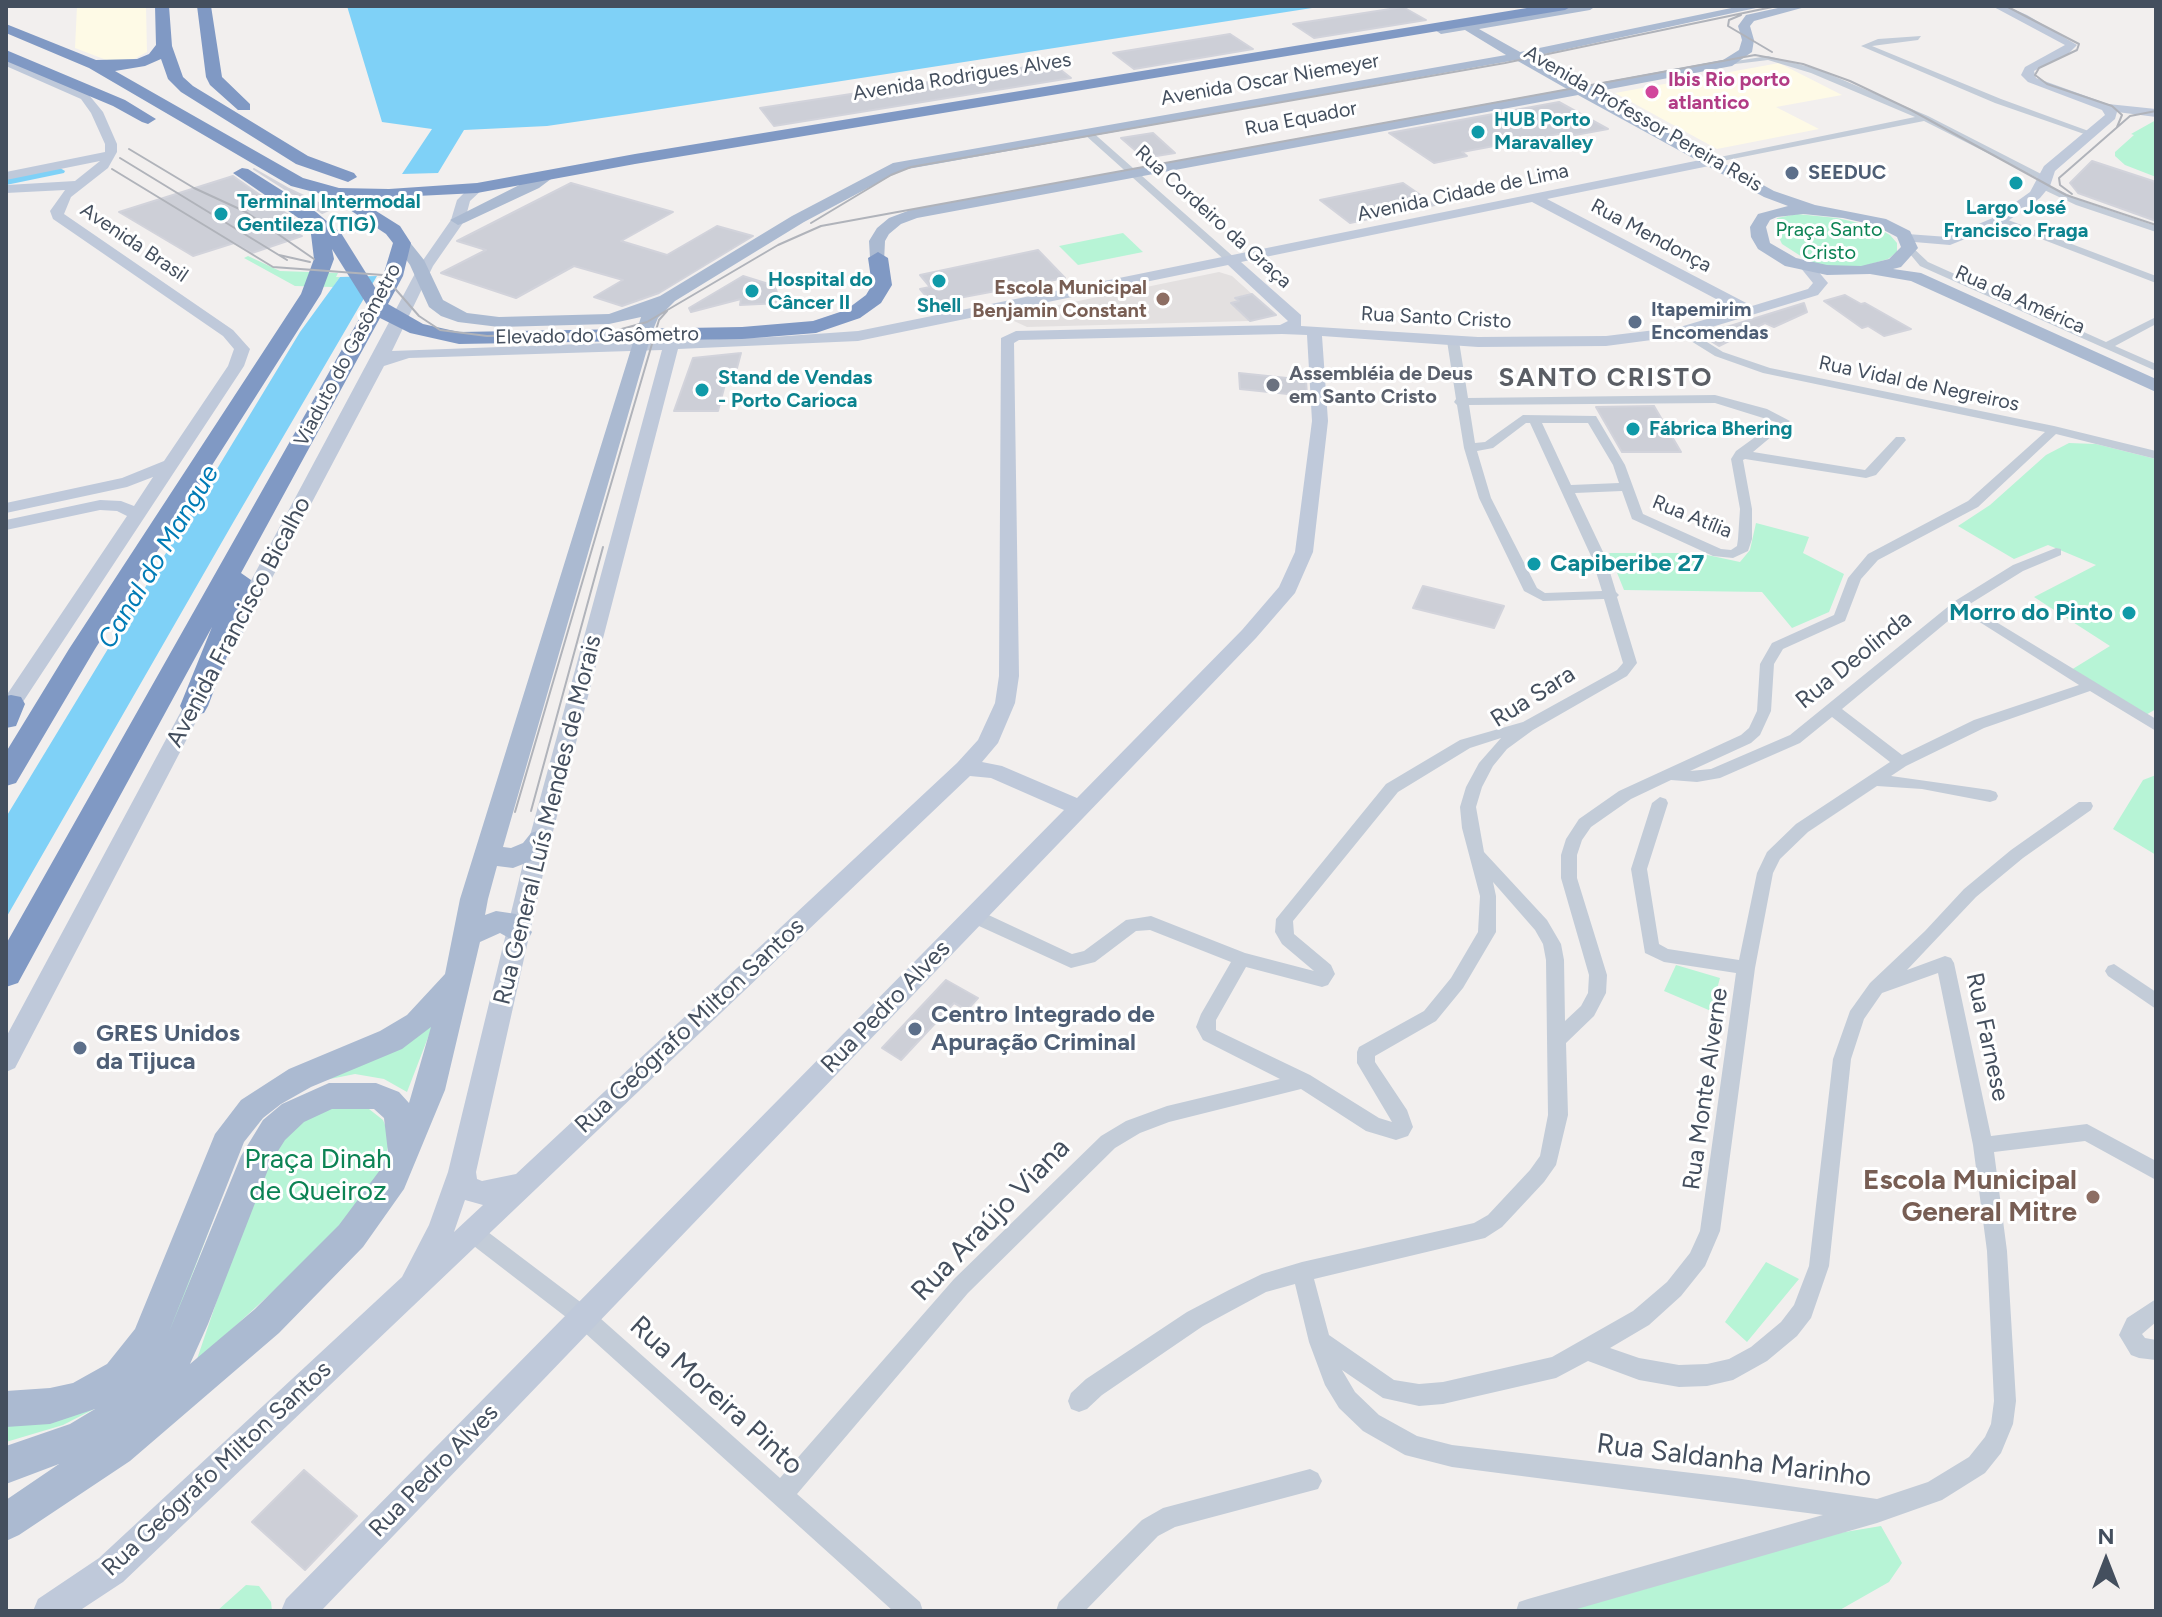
<!DOCTYPE html>
<html>
<head>
<meta charset="utf-8">
<style>
	body { margin:0 }
	#map { position:relative; width:2162px; height:1617px; overflow:hidden; background:#f2efee; font-family:Figtree,sans-serif }
	canvas { display:block }
	.frame { position:absolute; inset:0; border:8px solid #444f5e; pointer-events:none }
	.north { position:absolute; left:2066px; top:1521px; width:80px; height:80px; -webkit-text-stroke:6px #fff; paint-order:stroke; rotate:0deg; font-size:22px; font-weight:700; line-height:32px; text-align:center; color:#444f5e }
	.north::after { content:''; display:block; margin:auto; width:28px; height:36px; background:#444f5e; clip-path:polygon(50% 0,100% 100%,50% 72%,0 100%) }
</style>
</head>
<body>
<div id="map">
<canvas width="2162" height="1617"></canvas>
<div class="frame"></div>
<div class="north">N</div>
</div>
<script>
const ctx = document.querySelector('canvas').getContext('2d');
ctx.lineJoin = 'round';
function fill(path, color) { ctx.fillStyle = color; ctx.fill(path, 'evenodd'); }
const toPath = rows => new Path2D(rows.map(r => 'M' + r).join(''));
function stroke(path, color, width, dash) { ctx.strokeStyle = color; ctx.lineWidth = width; ctx.lineCap = dash ? 'butt' : 'round'; ctx.setLineDash(dash || []); ctx.stroke(path); }
function drawText(font, color, halo, rows, align = 'center') {
  ctx.font = font + ' Figtree,sans-serif'; ctx.lineWidth = 6; ctx.setLineDash([]); ctx.textBaseline = 'middle'; ctx.strokeStyle = halo; ctx.fillStyle = color; for (const [text, x, y, turn = 0] of rows) {
    ctx.save(); ctx.translate(x, y); ctx.rotate((+turn || 0) * Math.PI / 180); ctx.textAlign = isNaN(turn) ? turn : align; if (halo) ctx.strokeText(text, 0, 0); ctx.fillText(text, 0, 0); ctx.restore();
  }
}
const commercial = toPath([
	[77,6,146,6,147,52,134,59,109,61,75,48],
	[1779,63,1842,95,1776,107,1819,129,1717,149,1615,93]
]);
const education = toPath([
	[1219,272,1232,276,1252,294,1236,297,1239,301,1231,303,1250,321,1027,327,1014,321,1020,313]
]);
const green = toPath([
	[2156,120,2156,177,2125,165,2115,156,2115,152,2134,135,2131,134],
	[1797,214,1837,218,1876,227,1890,235,1897,243,1897,252,1888,259,1864,266,1832,267,1810,262,1782,244,1774,227,1777,218],
	[1123,233,1143,252,1078,265,1059,246],
	[248,256,280,271,338,273,336,277,340,277,333,287,295,286,244,258],
	[2069,443,2096,444,2156,459,2156,709,2144,716,2071,670,2110,646,2034,597,2096,565,2048,545,2014,559,1958,526,1990,505,2046,455],
	[1756,523,1809,537,1803,553,1844,574,1829,612,1792,628,1762,592,1624,590,1609,553,1698,553,1740,562,1750,550],
	[2156,775,2156,855,2113,829,2143,780],
	[1676,965,1720,978,1711,1011,1664,991],
	[434,1022,407,1092,384,1079,355,1074,315,1082,274,1104,242,1143,169,1336,140,1374,106,1403,63,1425,6,1442,6,1421,59,1417,93,1402,122,1383,143,1361,160,1334,242,1130,260,1110,292,1088,392,1045],
	[353,1105,369,1109,383,1120,390,1137,384,1165,351,1220,196,1362,266,1156,283,1132,329,1106],
	[1766,1262,1799,1279,1747,1342,1725,1322],
	[1881,1526,1902,1563,1889,1582,1838,1611,1549,1611,1773,1544],
	[246,1585,259,1586,271,1602,272,1611,217,1611]
]);
const water = toPath([
	[347,6,1325,6,629,114,547,126,464,130,438,173,402,174,432,129,382,122],
	[377,276,234,521,6,918,6,817,300,332,340,277]
]);
const canal = toPath([
	[60,168,65,171,64,173,6,185,6,179,60,168]
]);
const building = toPath([
	[1403,7,1426,20,1314,38,1293,24,1403,7],
	[1230,34,1253,49,1134,69,1113,53,1230,34],
	[1052,63,1071,78,774,126,760,108,1052,63],
	[1559,102,1608,129,1575,135,1569,132,1462,152,1467,156,1434,163,1389,133,1559,102],
	[1153,133,1175,153,1144,158,1121,138,1153,133],
	[2092,161,2153,181,2156,184,2156,221,2078,193,2070,183,2092,161],
	[254,169,289,189,331,209,322,213,254,169],
	[233,176,297,221,284,226,302,236,252,253,234,243,193,256,119,212,233,176],
	[571,183,673,212,621,241,667,255,717,226,753,236,659,293,622,306,594,297,623,280,574,266,516,298,441,273,486,250,457,241,571,183],
	[1403,183,1435,205,1350,223,1320,200,1403,183],
	[1038,250,1065,278,932,303,920,289,930,287,920,275,1038,250],
	[743,276,775,286,780,303,740,305,741,299,691,312,689,308,743,276],
	[1252,294,1276,315,1250,321,1231,303,1239,301,1235,298,1252,294],
	[1845,295,1861,304,1865,303,1911,329,1884,336,1868,326,1862,328,1824,301,1845,295],
	[1804,303,1807,312,1774,327,1765,323,1719,346,1701,335,1804,303],
	[741,353,737,368,729,369,718,411,674,411,693,358,741,353],
	[1239,373,1306,380,1307,396,1240,389,1239,373],
	[1654,406,1681,452,1622,452,1596,407,1654,406],
	[1423,586,1504,606,1494,628,1413,608,1423,586],
	[946,980,978,998,967,1010,954,1003,901,1060,882,1048,946,980],
	[304,1470,357,1516,305,1570,252,1522,304,1470]
]);
const street = toPath([
	[1921,36,1918,40,1872,46,2001,99,2094,133,2087,135,1995,103,1861,46,1878,39,1921,36],
	[1768,56,1817,69,1928,116,2049,178,2041,180,1924,121,1707,164,1705,162,1710,159,1915,117,1811,73,1768,60,1727,65,1723,63,1768,56],
	[1084,130,1090,130,1236,259,1236,263,1228,263,1084,134,1084,130],
	[2040,184,2046,184,2082,201,2156,226,2156,232,2076,205,2040,188,2040,184],
	[1997,218,2003,218,2156,276,2156,283,1997,222,1997,218],
	[1910,245,1928,262,2106,342,2156,317,2156,324,2115,346,2156,364,2156,371,1920,266,1905,248,1910,245],
	[1678,329,1686,329,1723,352,1770,368,2054,426,2156,451,2156,459,2056,434,1978,507,1878,560,1861,579,1845,621,1783,649,1774,664,1771,711,1760,735,1751,743,1690,771,1711,769,1790,735,1955,601,2013,565,2056,548,2061,549,2061,555,2023,571,1965,607,1842,709,1902,755,1974,720,2079,685,1978,621,1976,618,1983,614,2156,719,2156,731,2090,691,1984,728,1906,766,1891,776,1990,790,1996,792,1998,796,1996,800,1990,802,1922,789,1877,786,1808,832,1780,859,1773,873,1755,968,1720,1231,1705,1266,1681,1296,1649,1325,1610,1348,1639,1358,1679,1365,1707,1364,1729,1359,1751,1347,1781,1322,1794,1305,1809,1266,1833,1059,1850,1011,1870,983,1925,931,1964,889,2011,850,2079,802,2091,802,2093,806,2091,810,2023,858,1976,897,1907,970,1945,956,1951,958,1954,963,1991,1136,2087,1124,2156,1161,2156,1180,2085,1141,1994,1152,2007,1251,2016,1401,2013,1424,2001,1453,1985,1473,1942,1500,1877,1523,1570,1611,1516,1611,1519,1602,1528,1599,1823,1515,1452,1467,1405,1455,1363,1431,1339,1408,1325,1385,1309,1342,1295,1284,1266,1292,1203,1326,1102,1395,1087,1409,1079,1412,1071,1409,1068,1401,1071,1393,1086,1379,1187,1312,1229,1290,1262,1274,1302,1262,1474,1223,1488,1215,1530,1170,1540,1156,1548,1115,1546,960,1543,944,1535,930,1493,882,1496,896,1496,932,1463,988,1436,1021,1375,1056,1375,1062,1407,1110,1413,1127,1408,1136,1396,1140,1366,1131,1301,1089,1169,1122,1140,1133,1115,1148,968,1293,797,1494,920,1602,923,1611,893,1611,575,1324,466,1240,463,1233,466,1226,473,1224,480,1226,591,1310,780,1478,954,1279,1101,1136,1126,1121,1167,1106,1280,1079,1203,1040,1196,1027,1201,1014,1231,962,1150,930,1136,931,1095,962,1071,968,968,921,965,916,968,911,980,911,1072,954,1084,951,1126,920,1151,916,1245,953,1314,971,1282,944,1275,932,1276,919,1386,784,1460,740,1523,722,1617,670,1623,663,1604,599,1543,601,1524,591,1479,498,1464,448,1457,405,1454,402,1456,399,1447,341,1453,338,1459,341,1468,398,1715,395,1767,409,1790,421,1753,452,1865,470,1896,437,1904,437,1906,440,1876,475,1866,478,1745,459,1743,460,1752,509,1752,539,1748,551,1733,558,1713,556,1632,519,1622,491,1575,493,1605,556,1616,592,1619,595,1617,597,1637,663,1627,676,1533,730,1507,749,1493,766,1482,787,1476,807,1484,852,1547,920,1561,944,1564,960,1565,1021,1581,1006,1588,993,1589,975,1561,878,1561,855,1566,839,1579,819,1619,791,1741,735,1749,728,1757,711,1760,664,1772,643,1834,615,1848,578,1868,554,1968,501,2045,432,1763,373,1715,356,1678,333,1678,329],
	[1715,403,1776,422,1736,451,1731,459,1740,509,1738,539,1737,546,1731,550,1721,549,1643,514,1625,465,1596,416,1523,415,1485,442,1475,443,1469,405,1715,403],
	[1526,423,1530,423,1591,556,1602,591,1545,593,1537,588,1491,498,1477,451,1493,448,1526,423],
	[1542,423,1588,423,1613,465,1619,483,1571,485,1542,423],
	[1832,717,1890,762,1796,824,1767,852,1757,873,1739,960,1668,949,1659,944,1647,869,1668,803,1666,799,1660,797,1652,803,1631,869,1645,953,1664,962,1736,973,1700,1231,1690,1253,1667,1282,1633,1311,1552,1357,1443,1382,1419,1384,1394,1380,1329,1335,1314,1279,1485,1238,1502,1227,1544,1182,1556,1165,1568,1115,1566,1043,1594,1016,1606,993,1607,975,1577,878,1577,855,1582,840,1591,827,1631,799,1671,780,1697,782,1720,778,1800,743,1832,717],
	[1501,738,1479,763,1466,787,1460,807,1462,828,1480,896,1478,932,1451,978,1424,1011,1359,1047,1357,1052,1357,1063,1392,1122,1379,1118,1310,1075,1216,1030,1216,1020,1246,967,1322,987,1328,985,1335,974,1331,965,1294,934,1293,921,1398,792,1470,748,1501,738],
	[1938,973,1973,1145,1987,1251,1994,1401,1991,1424,1985,1437,1969,1457,1928,1482,1877,1499,1735,1478,1452,1445,1417,1436,1379,1415,1355,1392,1342,1370,1383,1398,1419,1406,1443,1404,1556,1378,1588,1361,1639,1380,1679,1387,1707,1386,1733,1380,1767,1361,1797,1336,1811,1318,1829,1266,1851,1059,1864,1019,1882,993,1938,973],
	[2114,964,2156,992,2156,1009,2108,976,2105,971,2108,966,2114,964],
	[2156,1299,2156,1322,2142,1334,2145,1338,2156,1340,2156,1360,2139,1358,2131,1355,2119,1335,2127,1318,2156,1299],
	[1310,1469,1318,1473,1322,1481,1318,1489,1175,1527,1158,1536,1085,1611,1056,1611,1059,1602,1142,1520,1163,1508,1310,1469]
]);
const secondary = toPath([
	[1992,6,2006,6,2027,15,2077,45,2068,54,2034,71,2036,78,2108,104,2156,109,2156,117,2117,112,2115,119,2055,171,2050,186,2040,198,2005,223,1950,245,1902,241,1900,238,1907,234,1948,237,1995,217,2030,192,2044,166,2105,115,2102,110,2028,82,2021,75,2025,67,2065,45,1992,6],
	[6,59,89,95,103,112,117,144,117,152,108,168,71,197,64,214,233,330,250,349,244,366,13,717,6,719,6,696,127,516,117,511,100,510,6,530,6,520,100,500,121,501,134,506,153,477,127,487,6,513,6,503,122,478,164,461,228,366,234,349,223,336,53,219,50,211,65,190,6,193,7,185,75,181,100,161,6,180,6,172,105,152,105,144,91,113,81,99,6,66,6,59],
	[1710,158,1714,159,1714,165,1547,199,1752,306,1808,289,1813,283,1800,267,1807,263,1812,264,1828,283,1818,295,1682,336,1606,346,1478,347,1322,336,1328,421,1313,552,1295,593,1256,638,321,1611,281,1611,286,1599,1064,810,991,778,970,776,123,1582,79,1611,33,1611,38,1599,99,1558,402,1277,429,1225,448,1172,528,843,662,350,409,358,384,366,235,648,225,654,215,648,419,266,451,220,457,200,472,185,484,188,470,201,465,220,433,266,392,351,773,337,858,331,1710,158],
	[1532,202,1737,310,1680,327,1606,336,1478,337,1301,326,1301,315,1241,262,1532,202],
	[1228,265,1288,321,1280,325,1016,331,1001,338,999,676,995,703,978,740,957,763,516,1174,482,1181,477,1179,476,1172,550,843,678,349,858,341,1228,265],
	[1282,334,1307,335,1312,421,1295,552,1279,587,1242,630,1077,798,1002,766,982,762,998,743,1015,703,1019,676,1014,343,1019,340,1282,334],
	[465,1200,483,1205,454,1232,455,1229,465,1200],
	[203,682,213,689,15,1068,6,1072,6,1037,193,689,203,682]
]);
const primary = toPath([
	[1567,6,1596,6,1590,10,1479,29,1520,52,1741,6,1765,6,1531,57,1582,86,1723,60,1739,50,1742,40,1738,26,1746,15,1787,6,1809,6,1754,21,1750,26,1754,40,1752,52,1732,66,1594,92,1774,191,1815,205,1886,219,1910,231,1918,248,1901,267,1893,269,1921,273,2156,379,2156,392,1911,281,1870,274,1827,275,1785,266,1758,249,1751,237,1750,227,1758,214,1788,206,1764,197,1578,95,917,218,901,224,889,234,885,241,884,262,878,263,870,258,869,241,877,228,889,218,913,209,1567,89,1516,60,902,170,804,222,675,301,658,318,652,332,503,847,511,848,523,843,531,833,540,830,549,833,553,840,541,857,513,868,497,866,488,899,485,915,496,911,516,914,532,932,528,940,518,943,500,933,480,942,445,1090,404,1189,363,1247,279,1333,130,1461,19,1535,6,1541,6,1500,59,1464,6,1484,6,1446,70,1424,95,1409,50,1424,6,1427,6,1391,50,1388,73,1383,107,1364,135,1329,215,1134,241,1100,289,1069,380,1031,407,1015,445,974,460,899,641,317,609,324,499,327,458,322,441,316,429,307,410,265,394,243,396,240,408,240,424,260,443,300,467,313,499,317,609,314,660,296,792,216,893,163,1506,55,1465,30,1441,34,1435,30,1441,26,1567,6],
	[1803,214,1843,218,1874,225,1897,237,1901,247,1889,259,1861,266,1827,265,1796,258,1770,243,1766,227,1770,220,1777,217,1803,214],
	[431,1027,409,1103,399,1092,376,1083,329,1083,282,1104,263,1120,241,1156,169,1332,244,1142,263,1118,281,1104,311,1087,402,1049,431,1027],
	[332,1109,374,1109,384,1118,388,1152,380,1170,339,1225,255,1309,190,1364,208,1324,271,1162,285,1140,304,1122,332,1109],
	[547,171,555,176,539,188,464,223,458,225,450,220,547,171]
]);
const highway = toPath([
	[155,6,169,6,172,46,183,77,193,86,308,156,354,173,357,177,348,182,296,164,181,92,168,79,161,59,145,66,115,71,303,178,339,188,389,189,477,183,635,154,1539,6,1572,6,1565,10,635,164,477,193,357,199,400,226,411,243,403,276,388,304,423,324,459,332,742,327,813,321,846,310,866,295,872,285,868,258,878,252,888,258,892,285,881,303,860,318,816,333,742,339,459,344,410,333,380,318,241,573,251,580,237,630,208,706,204,713,194,715,184,713,180,706,212,627,18,983,6,987,6,944,367,305,332,249,334,259,321,294,95,649,16,783,6,786,6,752,69,649,301,294,314,259,310,226,233,173,242,168,248,169,316,212,341,233,376,289,383,276,393,243,386,234,329,196,291,186,89,68,6,33,6,24,96,60,137,59,149,54,156,45,155,6],
	[197,6,211,6,222,77,250,104,250,110,238,110,210,85,206,77,197,6],
	[6,50,125,100,156,119,148,124,142,122,113,106,6,61,6,50],
	[11,695,21,697,25,704,16,726,6,728,6,696,11,695]
]);
const tram = toPath([
	[2006,6,2079,44,2077,50,2039,68,2035,75,2047,84,2112,106,2122,115,2117,127],
	[1741,15,1729,20,1728,26,1772,52],
	[129,149,194,188,246,212,314,259],
	[120,158,287,260],
	[112,169,273,267,383,275,419,316,440,330,487,336,607,333,647,322,778,245,821,226,1755,55,1803,64,1850,81,1911,110,2066,195,2156,225],
	[2072,194,2060,185,2059,178,2130,116,2156,111],
	[811,223,891,175,911,167,1505,63,1777,6],
	[279,255,310,262],
	[531,811,603,547],
	[515,812,659,320,667,311]
]);
const markers = [
	[1652,92,8,"#d1479c"],
	[1478,132,8,"#0f9aa8"],
	[1792,173,8,"#5c6f8a"],
	[2016,183,8,"#0f9aa8"],
	[221,214,8,"#0f9aa8"],
	[939,281,8,"#0f9aa8"],
	[752,291,8,"#0f9aa8"],
	[1163,299,8,"#8d6e63"],
	[1635,322,8,"#5c6f8a"],
	[1273,385,8,"#6b7280"],
	[702,390,8,"#0f9aa8"],
	[1633,429,8,"#0f9aa8"],
	[1534,564,8,"#0f9aa8"],
	[2129,613,8,"#0f9aa8"],
	[915,1029,8,"#5c6f8a"],
	[80,1048,8,"#5c6f8a"],
	[2093,1197,8,"#8d6e63"]
];
const farStreetnames = [
	["Avenida Rodrigues Alves",962,77,-9],
	["Avenida Oscar Niemeyer",1270,80,-10],
	["Rua Equador",1301,119,-11],
	["Avenida Professor Pereira Reis",1643,119,30],
	["Avenida Cidade de Lima",1463,193,-12],
	["Rua Cordeiro da Graça",1213,217,42],
	["Rua Mendonça",1651,236,28],
	["Avenida Brasil",134,243,34],
	["Rua da América",2020,300,24],
	["Rua Santo Cristo",1436,318,3],
	["Elevado do Gasômetro",597,336,-1],
	["Viaduto do Gasômetro",348,355,-62],
	["Rua Vidal de Negreiros",1919,384,12],
	["Rua Atília",1692,517,22]
];
const farHotelnames = [
	["Ibis Rio porto",1668,80],
	["atlantico",1668,103]
];
const farCulturenames = [
	["HUB Porto",1494,120],
	["Maravalley",1494,143],
	["Terminal Intermodal",237,202],
	["Gentileza (TIG)",237,225],
	["Largo José",2016,208,"center"],
	["Francisco Fraga",2016,231,"center"],
	["Hospital do",768,280],
	["Câncer II",768,303],
	["Shell",939,306,"center"],
	["Stand de Vendas",718,378],
	["- Porto Carioca",718,401],
	["Fábrica Bhering",1649,429]
];
const farServicenames = [
	["SEEDUC",1808,173],
	["Itapemirim",1651,310],
	["Encomendas",1651,333]
];
const farParknames = [
	["Praça Santo",1829,230],
	["Cristo",1829,253]
];
const farEducationnames = [
	["Escola Municipal",1147,288],
	["Benjamin Constant",1147,311]
];
const farWorshipnames = [
	["Assembléia de Deus",1289,374],
	["em Santo Cristo",1289,397]
];
const cultureNames = [
	["Capiberibe 27",1550,564],
	["Morro do Pinto",2113,613,"right"]
];
const streetNames = [
	["Avenida Francisco Bicalho",239,622,-62],
	["Rua Deolinda",1854,660,-39],
	["Rua Sara",1533,697,-32],
	["Rua General Luís Mendes de Morais",548,820,-76],
	["Rua Pedro Alves",886,1007,-46],
	["Rua Geógrafo Milton Santos",690,1026,-43],
	["Rua Farnese",1987,1037,78],
	["Rua Monte Alverne",1706,1089,-82],
	["Rua Geógrafo Milton Santos",217,1469,-43],
	["Rua Pedro Alves",434,1471,-46]
];
const serviceNames = [
	["Centro Integrado de",931,1015],
	["Apuração Criminal",931,1043],
	["GRES Unidos",96,1034],
	["da Tijuca",96,1062]
];
const farDistrictnames = [
	["SANTO CRISTO",1606,378]
];
const waterNames = [
	["Canal do Mangue",159,557,-59]
];
const nearParknames = [
	["Praça Dinah",318,1160],
	["de Queiroz",318,1192]
];
const nearEducationnames = [
	["Escola Municipal",2077,1181],
	["General Mitre",2077,1213]
];
const nearStreetnames = [
	["Rua Araújo Viana",991,1220,-46],
	["Rua Moreira Pinto",716,1396,42],
	["Rua Saldanha Marinho",1734,1461,7]
];
fill(commercial, '#fefae6');
fill(education, '#e3e0e0');
fill(green, '#b7f4d6');
fill(water, '#7fd1f7');
fill(canal, '#7fd1f7');
fill(building, '#cdcfd7');
stroke(building, '#d2d3db', 2);
fill(street, '#c3ccd8');
fill(secondary, '#bfc9da');
fill(primary, '#abbad1');
fill(highway, '#8099c4');
stroke(tram, '#b0b3ba', 2);
for (const [x, y, r, color] of markers) { const dot = new Path2D(); dot.arc(x, y, r, 0, 2 * Math.PI); ctx.fillStyle = color; ctx.fill(dot); stroke(dot, '#fff', 3); }
drawText('20px', '#444f5e', '#fff', farStreetnames);
drawText('bold 20px', '#b23c85', '#fff', farHotelnames, 'left');
drawText('bold 20px', '#0d838f', '#fff', farCulturenames, 'left');
drawText('bold 20px', '#4e5e75', '#fff', farServicenames, 'left');
drawText('20px', '#0c8354', '#fff', farParknames);
drawText('bold 20px', '#785e54', '#fff', farEducationnames, 'right');
drawText('bold 20px', '#5b616d', '#fff', farWorshipnames, 'left');
drawText('bold 24px', '#0d838f', '#fff', cultureNames, 'left');
drawText('24px', '#444f5e', '#fff', streetNames);
drawText('bold 24px', '#4e5e75', '#fff', serviceNames, 'left');
ctx.letterSpacing = '2px';
drawText('bold 26px', '#5a5e65', '#fff', farDistrictnames);
ctx.letterSpacing = '0px';
drawText('italic 26px', '#007bb6', '#fff', waterNames);
drawText('28px', '#0c8354', '#fff', nearParknames);
drawText('bold 28px', '#785e54', '#fff', nearEducationnames, 'right');
drawText('28px', '#444f5e', '#fff', nearStreetnames);
</script>
</body>
</html>
